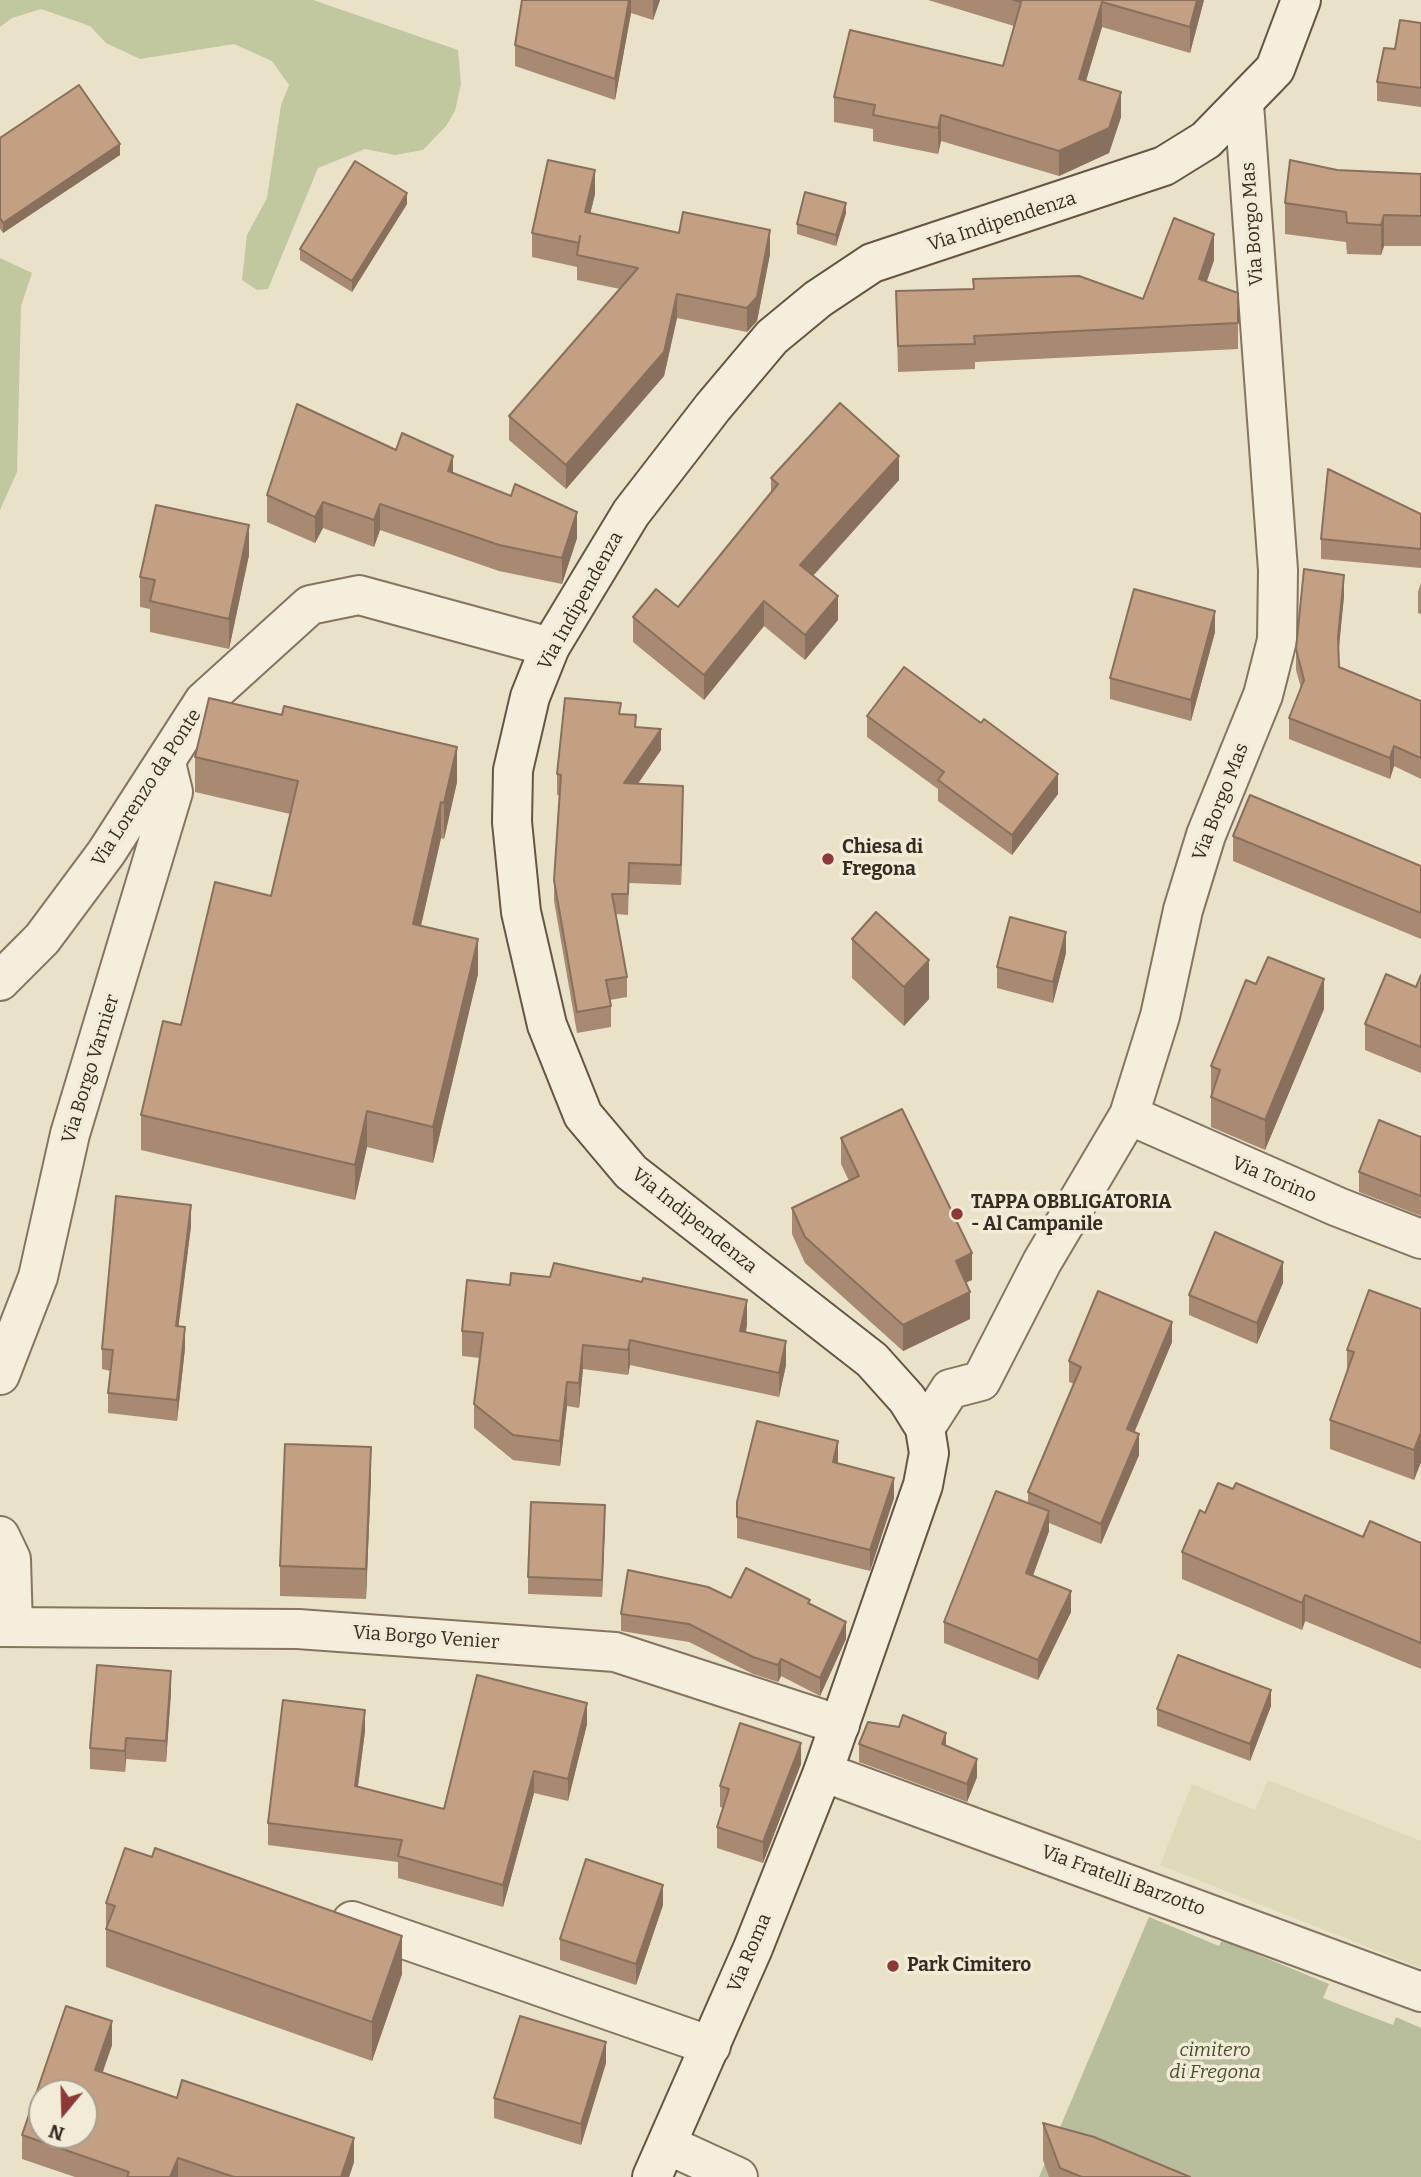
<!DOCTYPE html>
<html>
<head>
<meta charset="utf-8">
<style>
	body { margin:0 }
	#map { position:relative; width:1421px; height:2177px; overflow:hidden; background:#eae1c9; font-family:Bitter,serif }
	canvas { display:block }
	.north { position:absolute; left:28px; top:2079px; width:70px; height:70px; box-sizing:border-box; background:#f2ebd8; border:2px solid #a79f8f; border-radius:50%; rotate:199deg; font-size:19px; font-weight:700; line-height:28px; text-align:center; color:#362c22 }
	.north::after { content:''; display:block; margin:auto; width:24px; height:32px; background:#8c3937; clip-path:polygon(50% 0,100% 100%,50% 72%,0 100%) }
</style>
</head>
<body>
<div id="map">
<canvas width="1421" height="2177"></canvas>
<div class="north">N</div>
</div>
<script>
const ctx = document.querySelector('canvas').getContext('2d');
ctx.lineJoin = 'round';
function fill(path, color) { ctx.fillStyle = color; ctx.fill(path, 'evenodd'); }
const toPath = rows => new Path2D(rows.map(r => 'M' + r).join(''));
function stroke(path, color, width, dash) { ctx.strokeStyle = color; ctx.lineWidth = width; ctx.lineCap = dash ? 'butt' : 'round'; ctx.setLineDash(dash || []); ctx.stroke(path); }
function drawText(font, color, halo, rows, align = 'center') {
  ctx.font = font + ' Bitter,serif'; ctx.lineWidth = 7; ctx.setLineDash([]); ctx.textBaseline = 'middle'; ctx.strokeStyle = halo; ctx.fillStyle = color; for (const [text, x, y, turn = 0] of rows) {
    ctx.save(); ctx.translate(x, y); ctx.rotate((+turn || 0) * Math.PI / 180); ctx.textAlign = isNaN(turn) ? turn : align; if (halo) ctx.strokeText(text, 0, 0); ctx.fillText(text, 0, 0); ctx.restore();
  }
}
const farmland = toPath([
	[1268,1780,1421,1841,1421,1968,1160,1865,1192,1784,1255,1810]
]);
const green = toPath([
	[0,0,313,0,458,50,461,84,455,111,446,126,423,150,395,155,365,149,318,168,268,289,257,290,242,280,247,235,267,198,281,105,289,85,272,61,234,44,140,59,106,43,90,26,41,9,12,18,0,27],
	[0,258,32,273,21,306,17,472,0,510]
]);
const cemetery = toPath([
	[1149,1917,1219,1946,1222,1940,1329,1984,1323,1998,1351,2009,1393,2025,1396,2017,1421,2028,1421,2177,1039,2177]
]);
const minor = toPath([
	[0,981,42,939,106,853,204,701,310,605,359,595,550,647],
	[1129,1115,1338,1207,1421,1239],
	[0,1375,38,1277,70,1134,173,792,166,763],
	[925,1428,950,1389,981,1381,1042,1262,1129,1115,1160,1016,1183,910,1206,835,1263,695,1277,640,1278,570,1244,104],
	[0,1536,11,1559,13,1627],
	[0,1627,298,1629,615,1652,840,1725],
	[823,1772,1421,1992],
	[352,1921,711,2046],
	[668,2145,738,2177]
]);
const secondary = toPath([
	[652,2177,753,1948,823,1772,923,1485,929,1453,925,1428,907,1399,872,1360,631,1172,583,1115,547,1025,521,912,512,822,513,770,530,697,550,647,631,513,713,407,772,337,818,299,872,263,1164,166,1206,140,1275,69,1301,0]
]);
const wall = toPath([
	[522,0,660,0,653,20,631,13,615,100,515,66,515,45],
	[928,0,1204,0,1190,53,1102,27,1086,81,1121,117,1109,153,1059,176,941,141,938,154,873,141,873,129,834,122,834,97,1003,66,1014,26],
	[1421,23,1421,107,1377,101,1377,82,1395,49],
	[0,138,120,155,3,233,0,229],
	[1337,170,1421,174,1421,246,1384,246,1381,255,1347,254,1346,242,1285,234,1285,203],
	[595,194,590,213,770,254,757,321,747,332,677,318,664,376,566,489,509,440,509,416,620,289,577,280,577,267,532,257,532,233],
	[407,204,352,292,300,260,300,249],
	[846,213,836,246,797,234,797,224],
	[1214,260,1206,282,1238,293,1238,349,975,362,975,369,898,372,896,291,1143,299],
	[396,450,453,473,577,538,562,584,499,571,380,530,374,547,323,528,315,543,267,522,267,495],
	[771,478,899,480,813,576,838,620,805,660,764,626,704,700,633,642,633,617,678,607,771,492],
	[1421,514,1421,568,1321,559,1321,539],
	[249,555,229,649,150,632,150,609,140,607,140,577],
	[1421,582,1421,614,1418,613,1418,592],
	[1344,596,1338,652,1339,667,1421,701,1421,779,1394,766,1390,779,1289,739,1289,718,1301,688,1296,670,1296,649],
	[1215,632,1191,721,1110,699,1110,678],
	[621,714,661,750,638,784,683,806,681,885,629,883,628,915,616,914,627,977,627,997,610,1000,611,1006,611,1027,577,1033,554,901,554,880,559,795,557,795,557,774],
	[867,716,1058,794,1012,855,938,801,938,789,867,737],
	[195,757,457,782,444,839,441,838,421,926,478,974,433,1163,367,1147,355,1200,141,1150,141,1115,181,1025,271,896,290,814,195,792],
	[1233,836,1421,866,1421,939,1233,861],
	[852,939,929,999,904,1026,852,978],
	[1066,953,1053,1003,997,988,997,967],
	[1421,975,1421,1073,1365,1050,1365,1024,1416,987],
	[1324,1009,1265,1150,1211,1127,1211,1066],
	[1421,1137,1421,1216,1359,1192,1359,1172],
	[841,1138,972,1280,966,1282,970,1319,903,1351,805,1263,792,1234,792,1208,849,1181,841,1164],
	[191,1226,178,1326,185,1348,177,1421,108,1413,108,1393,110,1371,102,1369,102,1349],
	[1283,1283,1257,1344,1189,1315,1189,1295],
	[1421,1309,1421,1462,1414,1480,1330,1449,1330,1420,1347,1373,1347,1350],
	[747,1325,746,1332,786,1365,779,1397,630,1365,628,1375,583,1369,579,1408,567,1406,560,1466,513,1460,474,1428,474,1404,480,1358,462,1356,462,1331],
	[1172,1342,1134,1432,1139,1455,1101,1544,1049,1523,1049,1531,1033,1576,1071,1612,1038,1680,944,1643,944,1622,1028,1502,1028,1492,1074,1384,1069,1382,1069,1361],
	[838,1463,894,1498,870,1571,737,1538,737,1502],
	[371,1477,366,1599,280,1596,280,1566],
	[1233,1489,1363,1537,1421,1543,1421,1669,1305,1621,1302,1630,1182,1579,1182,1552,1205,1513],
	[605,1522,602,1597,528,1594,528,1577],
	[731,1598,810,1604,846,1639,820,1696,781,1676,778,1682,753,1674,689,1642,621,1631,621,1614],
	[171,1692,166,1762,126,1759,125,1772,90,1769,90,1748],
	[1271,1706,1250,1761,1157,1726,1157,1709],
	[587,1724,568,1801,534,1793,503,1907,398,1878,398,1862,268,1845,268,1823,365,1731,358,1787,444,1809],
	[859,1744,946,1746,977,1777,967,1802,859,1762],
	[801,1764,763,1863,717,1848,717,1827,723,1808,720,1807,720,1786],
	[106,1903,402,1974,372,2061,106,1967],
	[663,1905,636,1985,560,1960,560,1939],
	[112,2045,103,2072,354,2162,349,2177,75,2177,22,2159,22,2135],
	[606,2063,581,2145,494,2118,494,2098],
	[1043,2123,1190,2177,1049,2177,1043,2160]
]);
const shadedWall = toPath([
	[629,0,631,0,631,13,615,100,615,79],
	[653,0,660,0,653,20],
	[1197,0,1204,0,1190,53,1190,27],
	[1102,2,1102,27,1079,104,1079,79],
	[1121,92,1121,117,1109,153,1059,176,1059,151],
	[941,115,941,141,938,154,938,128],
	[120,144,120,155,3,233,3,223],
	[595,170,595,194,585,236,585,212],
	[407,193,407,204,352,292,352,281],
	[846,203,846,213,836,246,836,235],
	[1384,215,1384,246,1381,255,1381,225],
	[770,230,770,254,757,321,747,332,747,308],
	[1214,234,1214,260,1199,305,1199,279],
	[677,294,677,318,664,376,566,489,566,465],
	[453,456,453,483,448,471],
	[899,456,899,480,800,590,800,565],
	[323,502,323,528,315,543,315,517],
	[380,504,380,530,374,547,374,520],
	[577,512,577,538,562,584,562,558],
	[249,525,249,555,229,649,229,619],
	[1344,575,1344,596,1338,658,1338,637],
	[838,596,838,620,805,660,805,635],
	[764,601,764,626,704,700,704,675],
	[1215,611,1215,632,1191,721,1191,700],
	[661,729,661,750,624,803,624,783],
	[1394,746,1394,766,1390,779,1390,758],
	[457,747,457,782,444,839,444,803],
	[1058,774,1058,794,1012,855,1012,835],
	[683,786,683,806,681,885,681,865],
	[441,802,441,838,413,959,413,924],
	[1066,932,1066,953,1053,1003,1053,982],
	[478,939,478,974,433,1163,433,1127],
	[929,960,929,999,904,1026,904,987],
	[1324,979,1324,1009,1265,1150,1265,1120],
	[367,1111,367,1147,355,1200,355,1165],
	[191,1205,191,1226,176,1347,176,1326],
	[972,1253,972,1280,956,1287,956,1261],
	[1283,1262,1283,1283,1257,1344,1257,1323],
	[970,1292,970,1319,903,1351,903,1325],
	[747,1300,747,1325,740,1356,740,1331],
	[1172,1322,1172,1342,1127,1450,1127,1429],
	[185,1327,185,1348,177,1421,177,1400],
	[630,1340,630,1365,628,1375,628,1350],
	[786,1341,786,1365,779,1397,779,1373],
	[583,1345,583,1369,579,1408,579,1383],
	[567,1382,567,1406,560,1466,560,1441],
	[1421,1432,1421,1462,1414,1480,1414,1450],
	[1139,1434,1139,1455,1101,1544,1101,1524],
	[838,1441,838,1462,833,1483,833,1462],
	[371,1447,371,1477,366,1599,366,1569],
	[894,1478,894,1498,870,1571,870,1550],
	[605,1505,605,1522,602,1597,602,1580],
	[1049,1511,1049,1531,1026,1594,1026,1573],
	[1071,1591,1071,1612,1038,1680,1038,1660],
	[1305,1595,1305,1621,1302,1630,1302,1603],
	[846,1622,846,1639,820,1696,820,1678],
	[781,1659,781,1676,778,1682,778,1665],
	[171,1671,171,1692,166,1762,166,1741],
	[1271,1690,1271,1706,1250,1761,1250,1744],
	[587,1703,587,1724,568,1801,568,1779],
	[365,1710,365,1731,355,1808,355,1786],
	[946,1733,946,1751,942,1744],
	[126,1738,126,1759,125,1772,125,1751],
	[801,1743,801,1764,763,1863,763,1842],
	[977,1759,977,1777,967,1802,967,1784],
	[534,1771,534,1793,503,1907,503,1885],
	[663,1885,663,1905,636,1985,636,1964],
	[402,1936,402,1974,372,2061,372,2022],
	[112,2021,112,2045,95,2093,95,2070],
	[606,2042,606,2063,581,2145,581,2124],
	[354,2138,354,2162,349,2177,341,2177],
	[178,2158,178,2177,170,2177]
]);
const building = toPath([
	[522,0,629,0,615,79,515,45,522,0],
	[1013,0,1197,0,1190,27,1102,2,1079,79,1121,92,1109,128,1059,151,941,115,938,128,873,115,875,105,834,97,850,30,1003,66,1021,2,1013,0],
	[1400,20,1421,23,1421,88,1377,82,1384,48,1395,49,1400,20],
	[79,85,120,144,3,223,0,218,0,138,79,85],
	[548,160,595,170,585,212,679,233,683,212,770,230,757,297,747,308,677,294,664,352,566,465,509,416,638,268,577,255,580,236,579,243,532,233,548,160],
	[1290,160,1337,170,1421,174,1421,216,1384,215,1381,225,1347,223,1346,212,1285,203,1290,160],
	[355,161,407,193,352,281,300,249,355,161],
	[805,192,846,203,836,235,797,224,805,192],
	[1174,218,1214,234,1199,279,1238,293,1238,323,974,336,975,344,898,346,896,291,974,289,973,279,1079,276,1143,299,1174,218],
	[840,403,899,456,800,565,838,596,805,635,764,601,704,675,633,617,656,589,678,607,778,484,771,478,840,403],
	[297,404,396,450,402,433,453,456,448,471,511,496,515,484,577,512,562,558,499,545,380,504,374,520,323,502,315,517,267,495,297,404],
	[1328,469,1421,514,1421,549,1321,539,1328,469],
	[156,505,249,525,229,619,150,601,155,580,140,577,156,505],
	[1304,569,1344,575,1338,637,1339,667,1421,701,1421,758,1394,746,1390,758,1289,718,1304,680,1296,649,1304,569],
	[1134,589,1215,611,1191,700,1110,678,1134,589],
	[904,667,981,723,984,719,1058,774,1012,835,938,780,944,772,867,716,904,667],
	[209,698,282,715,284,706,457,747,444,803,441,802,413,924,478,939,433,1127,367,1111,355,1165,141,1115,163,1021,181,1025,215,882,271,896,298,781,195,757,209,698],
	[565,698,621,703,619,714,636,715,635,727,661,729,624,783,683,786,681,865,629,863,628,894,612,894,627,977,606,980,611,1006,577,1012,554,880,561,775,557,774,565,698],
	[1250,795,1421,866,1421,913,1233,836,1250,795],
	[876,912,929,960,904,987,852,939,876,912],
	[1010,917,1066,932,1053,982,997,967,1010,917],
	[1268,957,1324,979,1265,1120,1211,1097,1220,1070,1211,1066,1246,980,1256,984,1268,957],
	[1386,974,1416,987,1421,975,1421,1047,1365,1024,1386,974],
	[902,1109,972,1253,956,1261,970,1292,903,1325,805,1237,792,1208,859,1176,841,1138,902,1109],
	[1379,1120,1421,1137,1421,1196,1359,1172,1379,1120],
	[116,1196,191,1205,176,1326,185,1327,177,1400,108,1393,113,1350,102,1349,116,1196],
	[1215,1232,1283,1262,1257,1323,1189,1295,1215,1232],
	[554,1263,642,1282,643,1278,747,1300,740,1331,786,1341,779,1373,630,1340,628,1350,583,1345,579,1383,567,1382,560,1441,513,1435,474,1404,483,1333,462,1331,467,1280,510,1285,511,1273,550,1277,554,1263],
	[1369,1290,1421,1309,1421,1432,1414,1450,1330,1420,1354,1352,1347,1350,1369,1290],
	[1098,1291,1172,1322,1127,1429,1139,1434,1101,1524,1028,1492,1081,1367,1069,1361,1098,1291],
	[757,1421,838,1441,833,1462,894,1478,870,1550,737,1517,737,1502,757,1421],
	[285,1444,371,1447,366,1569,280,1566,285,1444],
	[1218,1483,1233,1489,1236,1483,1363,1537,1370,1521,1421,1543,1421,1643,1305,1595,1302,1603,1182,1552,1200,1510,1205,1513,1218,1483],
	[996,1491,1049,1511,1026,1573,1071,1591,1038,1660,944,1622,996,1491],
	[531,1502,605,1505,602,1580,528,1577,531,1502],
	[746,1568,810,1600,808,1603,846,1622,820,1678,781,1659,778,1665,753,1657,689,1624,621,1614,628,1570,708,1587,731,1598,746,1568],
	[1178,1655,1271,1690,1250,1744,1157,1709,1178,1655],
	[97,1665,171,1671,166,1741,126,1738,125,1751,90,1748,97,1665],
	[477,1675,587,1703,568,1779,534,1771,503,1885,398,1856,402,1840,268,1823,283,1700,365,1710,355,1786,444,1809,477,1675],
	[903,1715,946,1733,942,1744,977,1759,967,1784,859,1744,868,1722,899,1727,903,1715],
	[740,1723,801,1743,763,1842,717,1827,729,1789,720,1786,740,1723],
	[125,1848,152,1857,155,1848,402,1936,372,2022,106,1929,115,1906,106,1903,125,1848],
	[586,1859,663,1885,636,1964,560,1939,586,1859],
	[66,2006,112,2021,95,2070,177,2098,182,2080,354,2138,341,2177,234,2177,178,2158,170,2177,127,2177,129,2172,22,2135,66,2006],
	[42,2093,84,2093,84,2135,42,2135,42,2093],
	[520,2016,606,2042,581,2124,494,2098,520,2016],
	[1043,2123,1094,2137,1190,2177,1082,2177,1060,2168,1043,2123]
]);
const markers = [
	[828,859,7,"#8c3937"],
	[957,1214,7,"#8c3937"],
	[893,1966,7,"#8c3937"]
];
const streetNames = [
	["Via Indipendenza",1002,222,-18],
	["Via Borgo Mas",1253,224,-94],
	["Via Indipendenza",581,601,-61],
	["Via Lorenzo da Ponte",147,788,-57],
	["Via Borgo Mas",1221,802,-69],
	["Via Borgo Varnier",91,1069,-73],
	["Via Torino",1274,1180,23],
	["Via Indipendenza",694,1221,39],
	["Via Borgo Venier",426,1638,4],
	["Via Fratelli Barzotto",1123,1881,20],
	["Via Roma",750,1953,-67]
];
const poiNames = [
	["Chiesa di",842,848],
	["Fregona",842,870],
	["TAPPA OBBLIGATORIA",971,1203],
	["- Al Campanile",971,1225],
	["Park Cimitero",907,1966]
];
const parkNames = [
	["cimitero",1215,2051],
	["di Fregona",1215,2073]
];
fill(farmland, '#ded9b8');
fill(green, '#c1c79e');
fill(cemetery, '#b8bd9c');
stroke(minor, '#847460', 42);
stroke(secondary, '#665543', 42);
stroke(minor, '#f5eedc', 38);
stroke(secondary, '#f5eedc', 38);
fill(wall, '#a88a72');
fill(shadedWall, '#88705c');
fill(building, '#c3a084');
stroke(building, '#88705c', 2);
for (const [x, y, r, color] of markers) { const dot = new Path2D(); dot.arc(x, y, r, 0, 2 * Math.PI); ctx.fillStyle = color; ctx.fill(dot); stroke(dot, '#f2ebd8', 2.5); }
drawText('19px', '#362c22', '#f2ebd8', streetNames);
drawText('bold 19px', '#362c22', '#f2ebd8', poiNames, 'left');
drawText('italic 19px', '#46502b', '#f2ebd8', parkNames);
</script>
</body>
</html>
